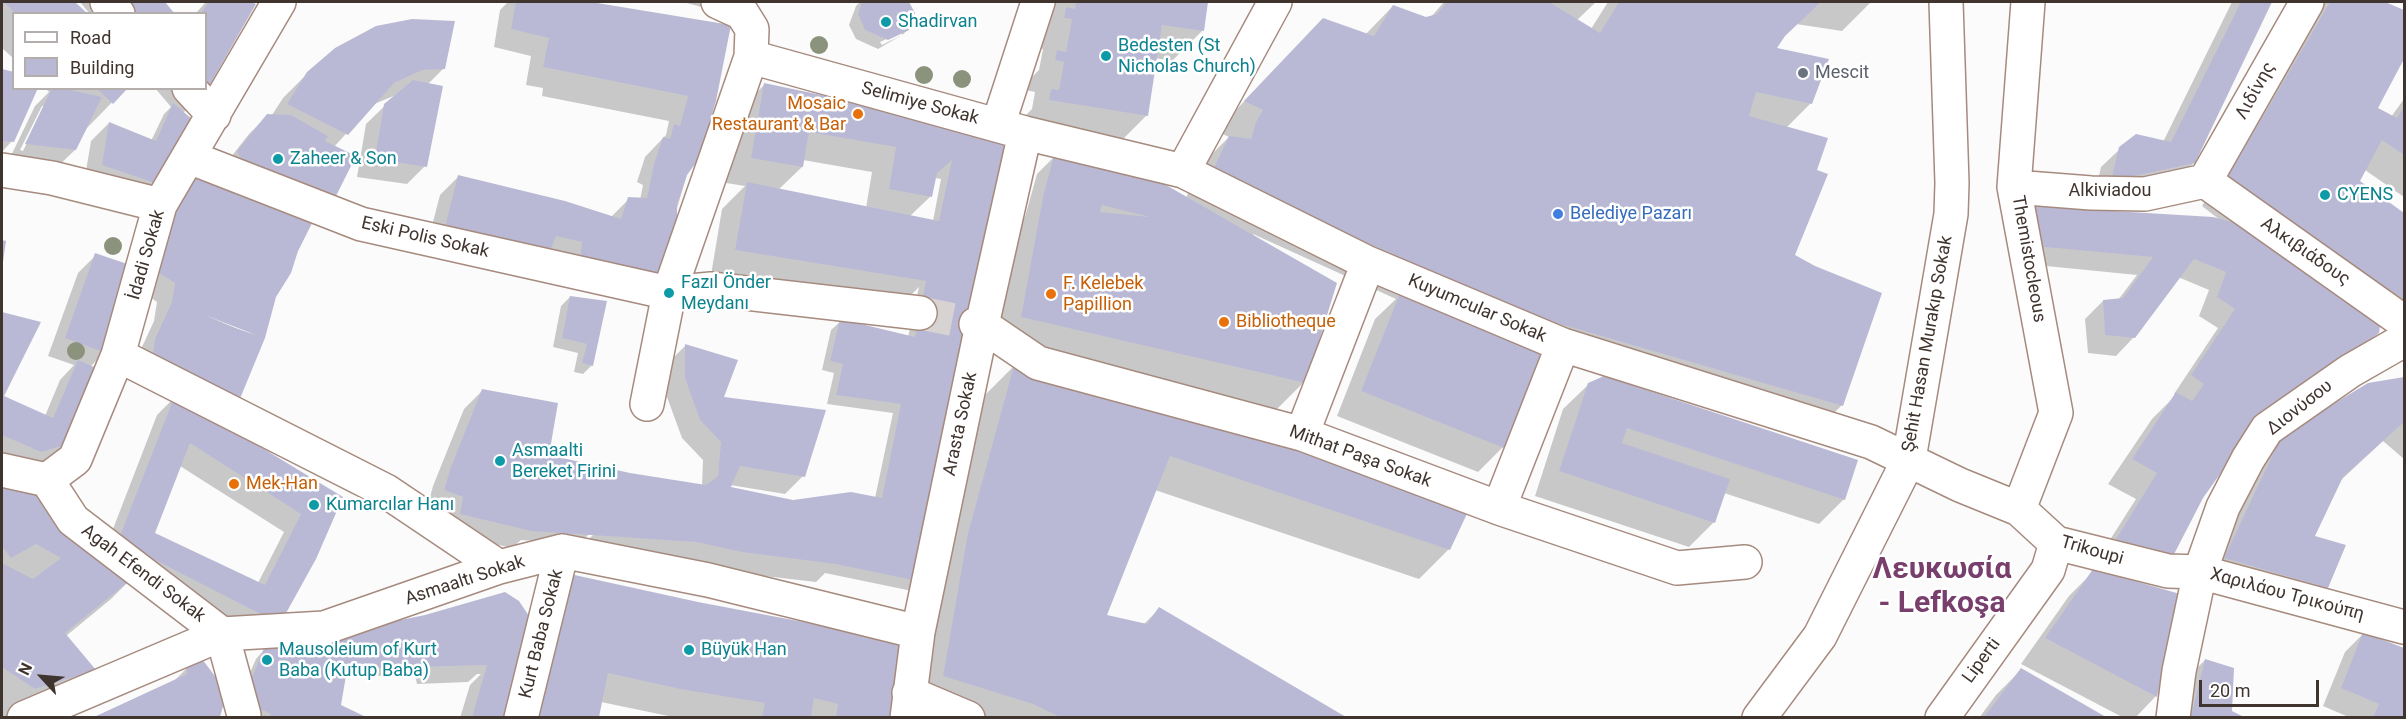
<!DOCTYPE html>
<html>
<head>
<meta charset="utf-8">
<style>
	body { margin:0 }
	#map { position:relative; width:2406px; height:719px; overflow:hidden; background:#fbfbfb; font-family:Roboto,sans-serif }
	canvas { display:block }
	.frame { position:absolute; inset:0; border:3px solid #40342f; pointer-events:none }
	.legend { position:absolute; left:12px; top:12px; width:195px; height:78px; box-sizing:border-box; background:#fff; border:2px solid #b3aeac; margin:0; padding:8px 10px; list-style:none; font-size:18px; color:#40342f }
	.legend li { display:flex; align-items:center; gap:12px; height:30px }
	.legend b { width:30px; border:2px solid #b3aeac }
	.north { position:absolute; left:12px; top:647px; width:60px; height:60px; -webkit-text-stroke:4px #fff; paint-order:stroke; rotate:296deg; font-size:16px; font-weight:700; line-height:24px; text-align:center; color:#40342f }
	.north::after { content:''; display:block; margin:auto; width:21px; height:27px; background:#40342f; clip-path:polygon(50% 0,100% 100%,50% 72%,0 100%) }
	.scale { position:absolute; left:2199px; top:680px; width:120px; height:27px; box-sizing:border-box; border:3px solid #40342f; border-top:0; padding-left:8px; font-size:18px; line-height:21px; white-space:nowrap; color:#40342f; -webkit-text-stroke:4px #fff; paint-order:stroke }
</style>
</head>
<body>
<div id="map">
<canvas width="2406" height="719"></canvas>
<div class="frame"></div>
<ul class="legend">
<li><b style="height:8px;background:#fff"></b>Road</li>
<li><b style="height:16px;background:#bab9d5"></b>Building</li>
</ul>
<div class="north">N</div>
<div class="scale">20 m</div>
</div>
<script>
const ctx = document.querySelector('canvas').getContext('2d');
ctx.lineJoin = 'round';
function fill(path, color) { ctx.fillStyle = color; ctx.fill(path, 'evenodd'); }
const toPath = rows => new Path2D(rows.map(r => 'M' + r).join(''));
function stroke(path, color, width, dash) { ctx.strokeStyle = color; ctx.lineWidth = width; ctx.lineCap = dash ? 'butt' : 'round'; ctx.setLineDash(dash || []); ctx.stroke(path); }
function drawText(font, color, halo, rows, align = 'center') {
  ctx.font = font + ' Roboto,sans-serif'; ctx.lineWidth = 5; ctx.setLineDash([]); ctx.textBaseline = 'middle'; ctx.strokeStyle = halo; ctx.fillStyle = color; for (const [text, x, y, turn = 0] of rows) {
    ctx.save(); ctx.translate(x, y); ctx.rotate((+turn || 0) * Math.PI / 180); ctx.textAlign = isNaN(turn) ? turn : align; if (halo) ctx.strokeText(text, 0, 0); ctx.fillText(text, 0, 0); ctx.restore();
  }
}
const shadow = toPath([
	[2,2,73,2,85,14,14,14,14,59,2,48],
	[80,2,164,2,173,14,90,14],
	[206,2,250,2,204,92,183,113,157,183,139,202,84,183,91,141,109,123,151,141,164,114,171,107,155,88,206,88,206,14,195,14],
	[508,2,583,2,730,27,659,270,640,289,427,245,440,195,458,177,610,218,629,199,640,200,643,185,637,182,645,157,666,135,669,121,542,96,543,88,526,85,531,56,494,47,500,10],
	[683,2,731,2,720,12],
	[860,2,907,2,913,13,908,30,902,35,902,32,880,42,882,45,902,35,878,49,856,39,849,25,856,6],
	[1041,2,1207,2,1202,31,1172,61,1155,58,1147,115,1117,145,1021,120,1032,109,1035,92,1026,90,1027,82,1039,70,1043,49,1035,47,1037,39,1047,28,1050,9],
	[1444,2,1596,2,1577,20,1591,29,1608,2,1871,2,1842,31,1796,24,1781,39,1774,49,1811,103,1786,128,1815,171,1793,256,1842,405,1812,435,1615,378,1614,380,1844,499,1819,524,1724,493,1714,522,1689,547,1535,496,1563,409,1589,384,1608,376,1540,356,1503,447,1478,472,1337,416,1375,319,1396,299,1253,234,1304,382,1274,412,992,346,1014,229,1025,217,1037,174,1055,156,1186,198,1199,167,1229,137,1216,131,1293,50,1365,35,1393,6,1426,19,1431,17],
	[2232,2,2270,2,2194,163,2175,181,2094,198,2101,167,2120,149,2163,142],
	[2319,2,2382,2,2404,12,2404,56,2376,109,2391,117,2404,99,2404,197,2365,170,2358,181,2404,215,2404,329,2244,226,2378,333,2359,351,2259,422,2201,498,2170,559,2099,557,2136,499,2108,484,2152,419,2176,395,2174,394,2218,328,2199,316,2209,290,2178,277,2134,337,2116,356,2088,353,2085,319,2103,301,2118,300,2137,275,2016,263,2012,225,2220,220,2202,206,2299,42],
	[444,68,428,84,425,166,407,184,357,177,366,124,396,95,372,105,334,147,314,219,275,296,264,338,201,411,341,498,261,642,134,576,111,599,66,636,94,669,65,699,6,718,2,716,2,472,106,547,157,415,174,398,137,358,154,321,157,302,139,289,160,210,199,173,220,171,249,134,268,115,272,115,283,98,308,73],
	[208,314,256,334,255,336,207,316],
	[180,466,284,532,258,583,154,533],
	[2,71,14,74,12,141,2,152],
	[764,85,1013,143,912,591,825,573,816,582,574,554,596,532,593,530,573,550,574,544,521,540,512,548,443,532,427,508,433,486,464,409,482,391,545,461,702,486,703,460,682,438,667,397,668,363,686,345,721,398,803,476,785,494,730,485,729,488,793,501,875,498,893,413,827,404,834,373,822,370,831,330,841,321,908,337,919,287,900,306,711,275,722,209,745,186,726,183,739,110],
	[803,160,872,172,866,208,778,190,802,167],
	[935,178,941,179,933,221,910,216,931,196],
	[45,88,126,88,87,128,75,150,56,168,8,162,35,106,49,92],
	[42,106,45,106,23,151,20,150],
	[96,255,105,352,90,367,68,443,50,461,22,469,2,460,2,313,39,323,3,398,45,416,60,380,74,365,48,356,78,273],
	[570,297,606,302,592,365,583,374,574,372,578,353,553,347,561,306],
	[1016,364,1449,549,1419,579,1155,490,1105,616,1143,625,1159,609,1343,718,951,718,914,706,939,564,986,394],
	[2404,379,2404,459,2383,441,2340,481,2313,537,2327,587,2302,613,2200,583,2257,462,2283,436,2368,384],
	[2094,571,2179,595,2156,696,2135,718,2124,718,2021,664,2069,596],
	[546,600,895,718,678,718,601,702,598,718,520,718],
	[483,601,510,718,460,718,470,685,481,674,477,674,468,682,417,684,415,675,369,676,345,673,339,706,363,718,250,718,238,700,256,659,265,649,341,638],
	[2363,634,2404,650,2404,718,2351,718,2323,706,2345,652],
	[2205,660,2230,711,2240,718,2178,718,2187,678],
	[187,668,225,692,219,718,98,718,171,684],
	[2021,670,2103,718,1979,718,1996,695]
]);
const building = toPath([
	[4,2,75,2,88,14,16,14],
	[126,2,165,2,175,14,136,14],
	[209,2,251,2,256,4,205,93,206,14,200,14],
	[516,2,591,2,731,25,716,101,698,160,687,175,677,205,677,216,670,253,660,271,647,278,579,268,582,242,556,236,549,254,445,227,458,175,565,201,621,219,628,197,647,198,654,164,663,137,670,139,674,124,680,126,688,96,543,67,549,38,511,29],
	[862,2,909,2,915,13,909,30,888,40,865,30,858,14],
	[1076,2,1208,2,1204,31,1162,25,1148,116,1049,100,1051,89,1059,90,1064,62,1055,60,1057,50,1066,52,1072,19,1064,18,1066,7,1075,9],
	[1447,2,1549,2,1600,33,1619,2,1821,2,1785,36,1777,48,1829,59,1812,104,1756,92,1749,116,1828,138,1817,170,1828,174,1795,255,1815,266,1882,293,1843,406,1522,313,1212,172,1229,136,1251,139,1256,122,1263,110,1244,101,1323,18,1374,36,1393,5,1426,17,1437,14],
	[2241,2,2272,2,2195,163,2111,181,2119,147,2136,134,2171,142],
	[2330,2,2385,2,2404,10,2404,59,2378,108,2397,118,2404,107,2404,155,2382,140,2360,181,2404,213,2404,299,2263,209,2226,180],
	[412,19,455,21,445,69,422,70,394,83,348,135,287,104,307,72,335,48,376,26],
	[2,69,14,72,14,88,38,88,14,142,2,141],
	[413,80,443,86,427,167,375,159,384,104],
	[764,83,950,122,1014,142,923,582,835,564,742,552,696,542,531,531,460,514,463,497,444,490,451,467,482,389,558,403,549,455,630,473,706,485,718,476,721,442,700,420,685,378,685,344,738,360,724,397,826,410,805,477,740,466,731,487,793,500,851,492,882,498,901,404,836,395,843,364,830,361,840,319,915,337,926,281,735,250,747,182,939,221,952,160,937,173,932,197,889,189,896,147,809,132,803,167,751,158],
	[52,88,62,88,102,97,76,150,25,144],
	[96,88,128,88,113,104],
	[173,103,192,119,158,184,102,165,109,122,156,141],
	[267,114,291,115,328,136,325,141,356,156,333,202,244,167,237,151],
	[1054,155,1159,181,1337,283,1306,383,1021,317,1043,197],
	[1102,205,1150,217,1100,212],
	[199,172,314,219,298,251,291,273,276,297,265,338,239,401,163,367,153,353,155,339,172,302,175,283,156,271,159,233],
	[202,314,256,335,235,328],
	[2030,206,2213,217,2236,223,2325,283,2380,326,2379,333,2324,372,2258,421,2203,498,2171,560,2116,539,2157,473,2132,459,2176,392,2192,401,2204,384,2191,375,2235,309,2217,297,2226,272,2194,259,2135,338,2105,335,2103,300,2123,298,2153,257,2034,246],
	[2,240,6,241,3,262,2,262],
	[95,253,136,267,106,353,65,338],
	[1400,293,1544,350,1504,448,1361,391],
	[570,296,607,301,593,366,582,363,587,344,562,338],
	[2,312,41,322,4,396,53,418,78,360,101,370,69,444,41,452,2,435],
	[1015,362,1472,503,1450,550,1170,456,1107,615,1147,624,1159,607,1346,717,1060,717,1033,704,943,676,968,533],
	[1604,376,1858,460,1845,500,1627,428,1622,443,1730,479,1715,523,1559,471,1588,383],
	[2404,377,2404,422,2343,477,2315,536,2346,545,2328,588,2224,558,2282,435,2368,383],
	[175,395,343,497,316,559,280,624,118,541],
	[190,443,301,514,265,585,155,533],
	[2,470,26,483,138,574,65,633,96,670,35,689,2,667,2,563,33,579,61,558,36,544,11,558,2,546],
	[2093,569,2180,594,2157,697,2045,638],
	[570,574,698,602,909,642,896,717,836,717,838,704,814,698,811,717,762,717,765,703,680,689,608,673,599,717,539,717],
	[505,592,519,601,529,616,511,717,472,717,487,665,379,668,348,664,341,705,366,717,269,717,271,714,254,706,247,690,264,648,425,615],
	[2363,632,2404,648,2404,717,2373,717,2379,704,2341,688],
	[202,659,227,692,220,717,94,717,187,674,186,667],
	[2205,659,2234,668,2232,711,2244,717,2191,716],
	[2021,668,2106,717,1984,717]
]);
const minorTunnel = toPath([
	[920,313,976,324]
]);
const minor = toPath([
	[107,2,118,14],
	[751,57,1025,133,1183,171,1368,263,1563,345,1871,442,1960,485,2019,509,2056,543,2168,571,2200,572,2404,627],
	[189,88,214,115],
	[998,125,1038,2],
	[189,157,361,224,669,293,711,289,920,313],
	[2,170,52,178,160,205],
	[1183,171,1275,2],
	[2205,181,2404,322],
	[2205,181,2307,2],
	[2014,187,2091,193,2145,194,2205,181],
	[976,324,982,325,1038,363,1302,434,1499,508,1677,568,1745,562],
	[118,355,386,491,499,567],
	[647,404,669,293,751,57,752,29,742,13,718,2],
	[1302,434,1368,263],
	[2,470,47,480,73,520,222,634,244,715],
	[47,480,75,459,118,355,160,205,279,2],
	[1499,508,1563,345],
	[2019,509,2056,413,2014,187,2028,2],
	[909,693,968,718],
	[24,718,222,634,324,628,499,567,562,551,708,580,918,632],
	[521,718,562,551],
	[907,718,918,632,982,325,1025,133],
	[1759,718,1820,636,1909,459,1951,214,1952,183,1946,2],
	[1942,718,2048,570,2056,543],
	[2173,718,2179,671,2200,572,2223,507,2248,459,2267,429,2350,371,2404,340]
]);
const trees = [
	[819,45],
	[924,75],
	[962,79],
	[113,246],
	[76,351]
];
const markers = [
	[886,22,6,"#0f9aa8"],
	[1106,56,6,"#0f9aa8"],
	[1803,73,6,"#6b7280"],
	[858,114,6,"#e8710a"],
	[278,159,6,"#0f9aa8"],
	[2325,195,6,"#0f9aa8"],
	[1558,214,6,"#3f7fe0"],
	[669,293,6,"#0f9aa8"],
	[1051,294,6,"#e8710a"],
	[1224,322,6,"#e8710a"],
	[500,461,6,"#0f9aa8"],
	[234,484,6,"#e8710a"],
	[314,505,6,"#0f9aa8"],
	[689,650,6,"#0f9aa8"],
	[267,660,6,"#0f9aa8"]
];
const cultureNames = [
	["Shadirvan",898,22],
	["Bedesten (St",1118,46],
	["Nicholas Church)",1118,67],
	["Zaheer & Son",290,159],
	["CYENS",2337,195],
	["Fazıl Önder",681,283],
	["Meydanı",681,304],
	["Asmaalti",512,451],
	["Bereket Firini",512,472],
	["Kumarcılar Hanı",326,505],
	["Mausoleium of Kurt",279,650],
	["Baba (Kutup Baba)",279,671],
	["Büyük Han",701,650]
];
const worshipNames = [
	["Mescit",1815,73]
];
const streetNames = [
	["Λιδίνης",2256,91,-61],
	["Selimiye Sokak",920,104,15],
	["Alkiviadou",2110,191],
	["Eski Polis Sokak",425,238,13],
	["Αλκιβιάδους",2305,252,35],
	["İdadi Sokak",147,255,-74],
	["Themistocleous",2028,259,80],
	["Kuyumcular Sokak",1477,309,23],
	["Şehit Hasan Murakıp Sokak",1928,344,-80],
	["Διονύσου",2300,408,-38],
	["Arasta Sokak",961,424,-78],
	["Mithat Paşa Sokak",1360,457,20],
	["Trikoupi",2092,551,16],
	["Agah Efendi Sokak",143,574,37],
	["Asmaaltı Sokak",465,581,-18],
	["Χαριλάου Τρικούπη",2287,595,15],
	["Kurt Baba Sokak",542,634,-76],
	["Liperti",1982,661,-54]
];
const foodNames = [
	["Mosaic",846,104,"right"],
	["Restaurant & Bar",846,125,"right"],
	["F. Kelebek",1063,284],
	["Papillion",1063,305],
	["Bibliotheque",1236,322],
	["Mek-Han",246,484]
];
const shopNames = [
	["Belediye Pazarı",1570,214]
];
const townNames = [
	["Λευκωσία",1942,570],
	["- Lefkoşa",1942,604]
];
fill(shadow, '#0003');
fill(building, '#bab9d5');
stroke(minorTunnel, '#d6d3d2', 33, [33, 16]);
stroke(minor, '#a68a7e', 36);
stroke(minor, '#fff', 33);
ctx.fillStyle = '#8b937c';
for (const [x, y] of trees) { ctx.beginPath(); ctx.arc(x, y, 9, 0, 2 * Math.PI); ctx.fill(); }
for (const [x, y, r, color] of markers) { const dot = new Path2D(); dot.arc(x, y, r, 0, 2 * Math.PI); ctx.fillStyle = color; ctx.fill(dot); stroke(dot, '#fff', 2); }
drawText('18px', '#0d838f', '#fff', cultureNames, 'left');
drawText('18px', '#5b616d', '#fff', worshipNames, 'left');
drawText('18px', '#40342f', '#fff', streetNames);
drawText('18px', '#c56008', '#fff', foodNames, 'left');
drawText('18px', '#366cbe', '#fff', shopNames, 'left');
drawText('bold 30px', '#783f6c', '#fff', townNames);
</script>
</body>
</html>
